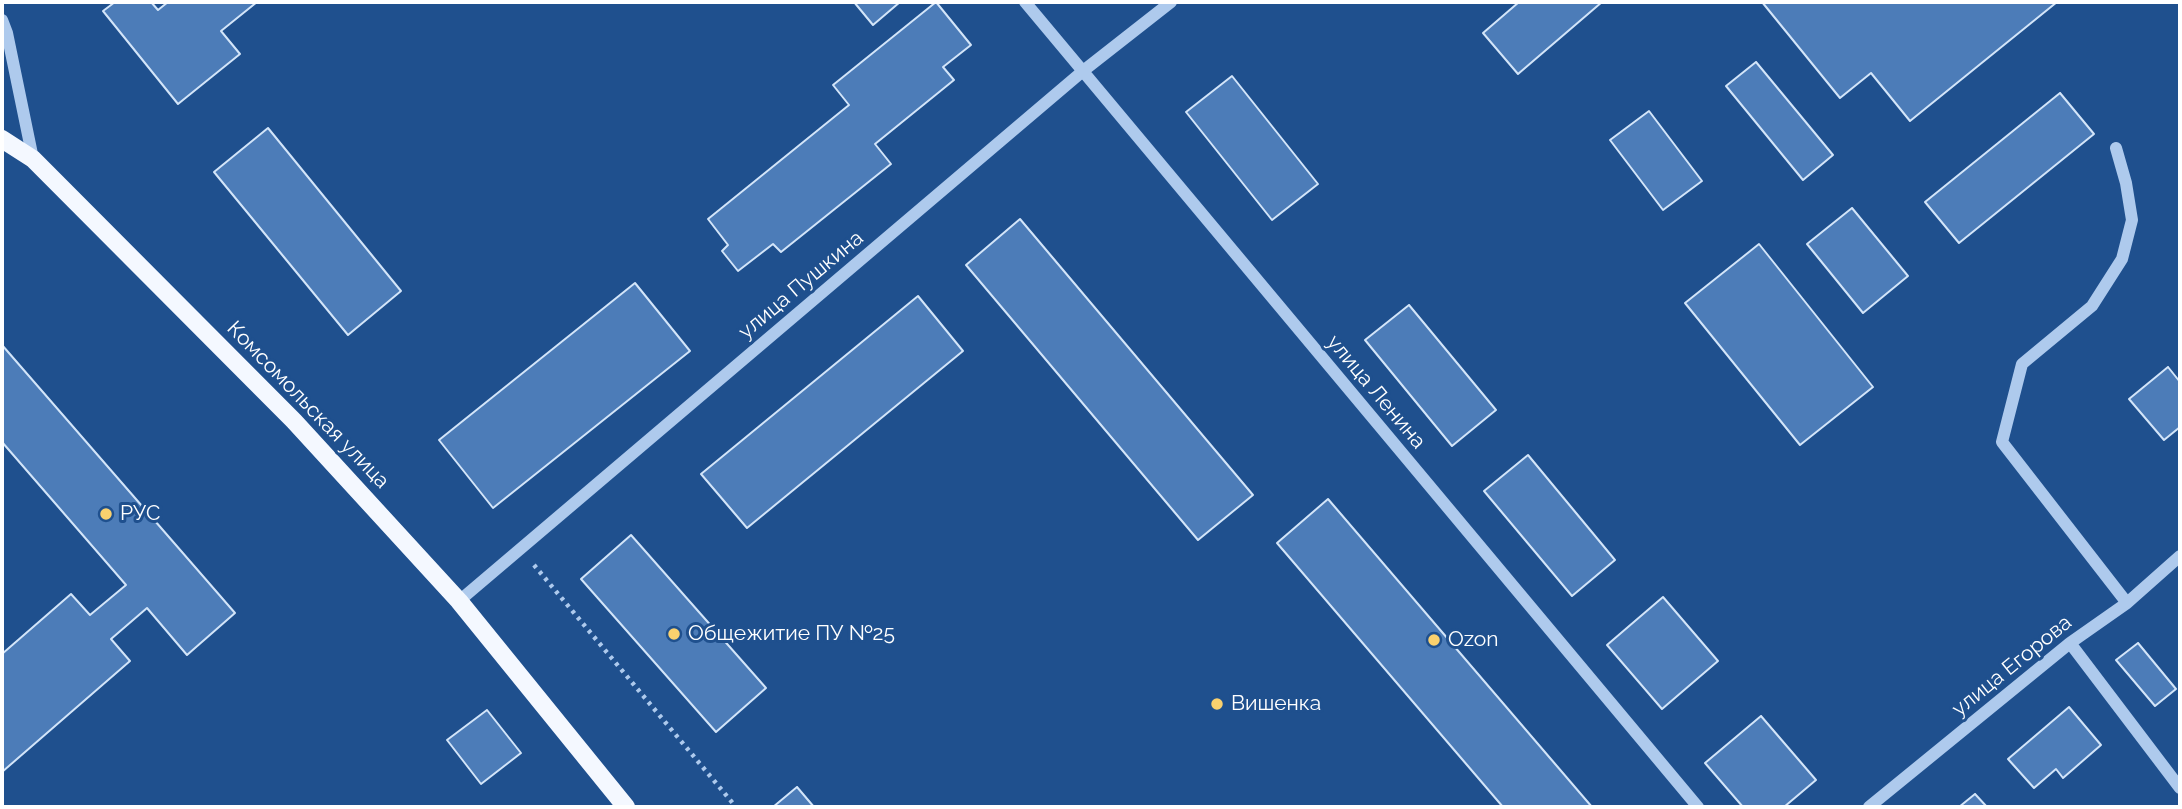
<!DOCTYPE html>
<html>
<head>
<meta charset="utf-8">
<style>
	body { margin:0 }
	#map { position:relative; width:2182px; height:809px; overflow:hidden; background:#1f508e; font-family:Raleway,sans-serif }
	canvas { display:block }
	.frame { position:absolute; inset:0; border:4px solid #fff; pointer-events:none }
</style>
</head>
<body>
<div id="map">
<canvas width="2182" height="809"></canvas>
<div class="frame"></div>
</div>
<script>
const ctx = document.querySelector('canvas').getContext('2d');
ctx.lineJoin = 'round';
function fill(path, color) { ctx.fillStyle = color; ctx.fill(path, 'evenodd'); }
const toPath = rows => new Path2D(rows.map(r => 'M' + r).join(''));
function stroke(path, color, width, dash) { ctx.strokeStyle = color; ctx.lineWidth = width; ctx.lineCap = dash ? 'butt' : 'round'; ctx.setLineDash(dash || []); ctx.stroke(path); }
function drawText(font, color, halo, rows, align = 'center') {
  ctx.font = font + ' Raleway,sans-serif'; ctx.lineWidth = 6; ctx.setLineDash([]); ctx.textBaseline = 'middle'; ctx.strokeStyle = halo; ctx.fillStyle = color; for (const [text, x, y, turn = 0] of rows) {
    ctx.save(); ctx.translate(x, y); ctx.rotate((+turn || 0) * Math.PI / 180); ctx.textAlign = isNaN(turn) ? turn : align; if (halo) ctx.strokeText(text, 0, 0); ctx.fillText(text, 0, 0); ctx.restore();
  }
}
const building = toPath([
	[115,2,151,2,158,10,168,2,257,2,221,31,240,54,178,104,103,11,115,2],
	[854,2,900,2,873,25,854,2],
	[936,2,971,45,943,67,954,80,875,144,891,164,781,252,773,244,738,271,722,251,728,245,708,219,849,105,833,85,936,2],
	[1519,2,1602,2,1518,74,1483,33,1519,2],
	[1762,2,2057,2,1910,121,1871,73,1840,98,1762,2],
	[1756,62,1833,155,1803,180,1726,86,1756,62],
	[1232,76,1318,184,1272,220,1186,112,1232,76],
	[2060,93,2094,134,1959,243,1925,202,2060,93],
	[1649,111,1702,181,1663,210,1610,140,1649,111],
	[268,128,401,291,348,335,214,172,268,128],
	[1852,208,1908,276,1863,313,1807,244,1852,208],
	[1020,219,1253,495,1198,540,966,265,1020,219],
	[1759,244,1873,387,1800,445,1685,303,1759,244],
	[635,283,690,351,493,508,439,440,635,283],
	[918,296,963,351,747,528,701,474,918,296],
	[1409,305,1496,410,1452,446,1365,340,1409,305],
	[2,345,235,613,187,655,147,608,111,639,130,661,2,772,2,654,71,594,90,615,126,585,2,442,2,345],
	[2168,367,2180,382,2180,427,2164,440,2129,399,2168,367],
	[1528,455,1615,560,1572,596,1484,491,1528,455],
	[1328,499,1592,807,1503,807,1277,543,1328,499],
	[631,535,766,688,716,732,581,579,631,535],
	[1663,597,1718,661,1662,709,1607,645,1663,597],
	[2138,643,2176,689,2155,706,2116,660,2138,643],
	[2069,707,2101,745,2063,778,2056,769,2034,788,2008,759,2069,707],
	[487,710,521,753,481,784,447,740,487,710],
	[1761,716,1816,780,1784,807,1743,807,1705,763,1761,716],
	[797,787,814,807,773,807,797,787],
	[1975,794,1987,807,1959,807,1975,794]
]);
const path = toPath([
	[534,565,736,807]
]);
const minor = toPath([
	[1025,2,1698,807],
	[2,20,7,33,33,159],
	[2116,148,2126,183,2132,220,2122,259,2092,306,2022,364,2002,442,2127,603],
	[459,601,1083,71,1171,2],
	[2070,643,2180,788],
	[1869,807,2070,643,2127,603,2180,556]
]);
const major = toPath([
	[2,139,33,159,294,421,459,601,626,807]
]);
const markers = [
	[106,514,7,"#fad16e"],
	[674,634,7,"#fad16e"],
	[1434,640,7,"#fad16e"],
	[1217,704,7,"#fad16e"]
];
const streetNames = [
	["улица Пушкина",801,285,-40],
	["улица Ленина",1376,392,50],
	["Комсомольская улица",308,405,46],
	["улица Егорова",2012,666,-39]
];
const poiNames = [
	["РУС",120,514],
	["Общежитие ПУ №25",688,634],
	["Ozon",1448,640],
	["Вишенка",1231,704]
];
fill(building, '#4c7cb8');
stroke(building, '#d3e5f9', 2);
stroke(path, '#aecaed', 4.5, [3.5, 5]);
stroke(minor, '#aecaed', 12);
stroke(major, '#f4f8ff', 18);
for (const [x, y, r, color] of markers) { const dot = new Path2D(); dot.arc(x, y, r, 0, 2 * Math.PI); ctx.fillStyle = color; ctx.fill(dot); stroke(dot, '#1f508e', 2.5); }
drawText('21px', '#fff', '#1f508e', streetNames);
drawText('21px', '#fff', '#1f508e', poiNames, 'left');
</script>
</body>
</html>
